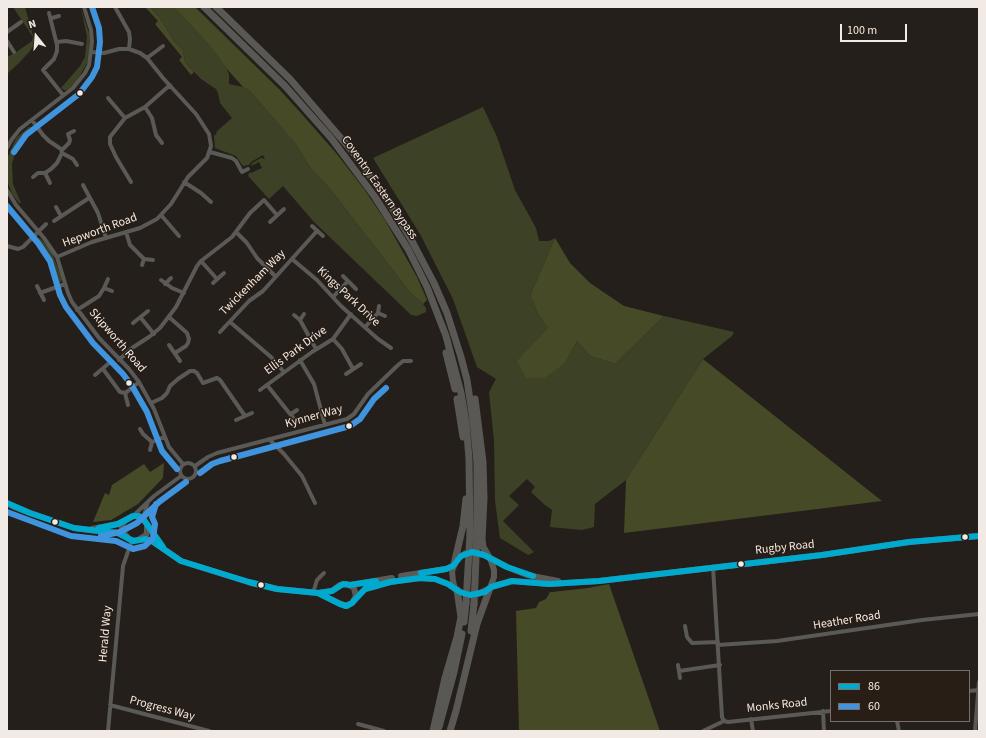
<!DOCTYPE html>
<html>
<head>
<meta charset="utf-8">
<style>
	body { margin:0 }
	#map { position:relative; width:986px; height:738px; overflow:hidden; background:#241f1a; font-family:"Source Sans 3",sans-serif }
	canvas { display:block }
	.frame { position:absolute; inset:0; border:8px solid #f1eae5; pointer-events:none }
	.legend { position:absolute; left:830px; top:670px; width:140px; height:52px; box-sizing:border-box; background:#281e16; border:1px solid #787069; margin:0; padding:5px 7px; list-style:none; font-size:12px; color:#f1eae5 }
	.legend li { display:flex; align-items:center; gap:8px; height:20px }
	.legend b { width:20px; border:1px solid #787069 }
	.north { position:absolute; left:16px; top:16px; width:40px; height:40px; -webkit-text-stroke:3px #281e16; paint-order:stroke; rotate:343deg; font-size:11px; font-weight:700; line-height:16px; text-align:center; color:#f1eae5 }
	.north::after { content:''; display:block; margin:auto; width:14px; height:18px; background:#f1eae5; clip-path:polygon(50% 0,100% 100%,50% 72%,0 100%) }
	.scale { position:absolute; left:840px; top:24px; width:67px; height:18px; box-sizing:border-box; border:2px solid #f1eae5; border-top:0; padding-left:5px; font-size:12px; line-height:14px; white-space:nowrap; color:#f1eae5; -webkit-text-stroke:3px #281e16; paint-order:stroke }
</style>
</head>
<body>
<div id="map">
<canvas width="986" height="738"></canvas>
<div class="frame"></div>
<ul class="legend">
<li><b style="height:5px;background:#00a9ce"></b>86</li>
<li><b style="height:5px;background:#4094de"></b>60</li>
</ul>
<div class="north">N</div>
<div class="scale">100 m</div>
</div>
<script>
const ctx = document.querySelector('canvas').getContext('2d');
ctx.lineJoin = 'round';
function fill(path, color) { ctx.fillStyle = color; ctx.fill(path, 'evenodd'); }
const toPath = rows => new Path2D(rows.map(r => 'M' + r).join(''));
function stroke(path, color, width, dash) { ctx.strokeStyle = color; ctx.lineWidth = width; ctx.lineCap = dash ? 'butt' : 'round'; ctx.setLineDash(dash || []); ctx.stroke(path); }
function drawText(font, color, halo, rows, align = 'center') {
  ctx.font = font + ' "Source Sans 3",sans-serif'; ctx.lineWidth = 3; ctx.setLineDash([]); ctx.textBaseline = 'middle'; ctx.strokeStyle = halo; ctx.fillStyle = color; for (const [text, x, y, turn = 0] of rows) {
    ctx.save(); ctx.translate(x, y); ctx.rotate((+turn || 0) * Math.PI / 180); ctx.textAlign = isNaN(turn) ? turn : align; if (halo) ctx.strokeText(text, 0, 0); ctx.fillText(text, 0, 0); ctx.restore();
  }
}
const green = toPath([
	[13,7,25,7,34,39,33,46,30,51,18,64,7,74,7,57,15,53,32,41,33,37],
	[150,7,174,7,210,46,226,68,229,74,229,84,243,87,249,90,288,135,298,147,309,166,331,190,409,291,423,304,426,308,426,312,417,316,411,315,407,311,314,222,283,186,269,199,249,177,248,175,250,172,251,173,262,168,259,162,251,166,252,163,261,158,265,159,263,155,251,162,249,165,243,166,236,156,215,148,214,136,217,133,216,132,232,118,220,103,218,93,216,89,201,79,185,62,183,51,174,41,159,17],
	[81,8,89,33,90,44,87,63,75,84,67,90,64,90,61,88,80,66,85,57,87,37],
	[483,107,497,137,515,190,536,228,539,241,549,241,555,238,530,296,539,315,549,328,529,349,565,363,577,341,590,356,615,364,664,316,734,332,732,336,703,359,626,480,595,504,594,527,582,530,550,527,552,510,545,505,531,492,535,487,527,479,509,496,519,505,503,521,534,552,528,555,500,538,495,501,494,441,489,392,496,379,477,367,453,299,420,234,373,158],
	[29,127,31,127,35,129,15,153,12,164,13,184,21,203,19,203,12,194,8,183,7,159,16,138],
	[39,238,42,240,51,250,62,279,61,282,59,283,52,262,36,239]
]);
const forest = toPath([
	[145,7,150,7,159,17,174,41,183,51,185,62,194,72,191,75,179,60,182,57,155,24,158,21],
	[174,7,195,7,279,89,300,112,336,153,364,189,385,220,417,277,427,300,423,304,409,291,331,190,309,166,298,147,288,135,249,90,243,87,226,68,210,46],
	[555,238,570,263,590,283,624,306,664,316,615,364,590,356,577,341,565,363,544,378,526,378,517,361,548,328,539,315,530,296],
	[703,359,882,501,624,533,626,480],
	[164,463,163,478,138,504,111,520,93,522,105,493,109,495,112,485,144,464,150,472],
	[609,584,660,731,519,731,516,611,536,608,539,602,546,599,550,592,552,592,588,588]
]);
const minor = toPath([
	[115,7,129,32,130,39,129,49],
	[49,13,57,45,57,51,54,59,43,70,63,95],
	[52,18,59,16],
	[7,32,21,22],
	[7,41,14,52],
	[57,42,66,41,82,44],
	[147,58,163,46],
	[108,98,125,118],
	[145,107,152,118,156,135,162,143],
	[32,120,43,135,49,141,61,149,62,153,57,163,51,169,45,173,38,173,33,177],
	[7,148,12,139,20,129,73,88,85,73,89,65,92,42,91,30,84,7],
	[62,150,69,143,70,140,68,134,74,131],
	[210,152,232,158,236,161,242,172,248,169],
	[62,153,73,159,77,165],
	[45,173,50,183],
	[131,182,116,157,110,144,110,137,125,118,145,107,170,85],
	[184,182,201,193,211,202],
	[83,185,98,213,106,238],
	[7,190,16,205,44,238,57,257,68,293,72,302,99,338,129,369,139,382,154,409,169,447,183,464],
	[56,207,61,216],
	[161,215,179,236],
	[54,221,89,198],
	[270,222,284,209],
	[312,226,323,236],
	[126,232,130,245,144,259],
	[236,232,247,243,257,258,275,276],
	[7,246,18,249,23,247,46,224],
	[57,257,92,242,140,228,157,219,171,204,188,177,207,158,211,146,209,134,196,114,163,78,147,58,140,53,129,49,119,49,104,53,92,52],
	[292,259,317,280,341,306,378,339,391,348],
	[201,261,217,279],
	[142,265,144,259,153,260],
	[343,276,356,289],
	[161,280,172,288,184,293],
	[213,283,224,273],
	[165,284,171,278],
	[37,286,44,300],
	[104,288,112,291],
	[40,293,65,284],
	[333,297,348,281],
	[379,306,378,313,385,316],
	[77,310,99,296,104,288,108,279],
	[294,315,300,320,316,349],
	[169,317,187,333,189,339,188,343,186,346,175,353],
	[141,318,154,334],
	[300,320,304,314],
	[230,322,271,357,283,371],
	[133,323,148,311],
	[366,326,378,313],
	[220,332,249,301,263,291,317,231],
	[333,339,342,349,353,369],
	[169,345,180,361],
	[119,360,132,348,149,337,160,328,176,307,197,266,201,261,232,237,250,213,264,200,277,215],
	[300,360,314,384,325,425],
	[103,369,120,392,125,393,128,391,139,382],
	[346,374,361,364],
	[95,375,108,364],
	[267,385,294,419],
	[260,390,312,352,333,339,351,314],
	[125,393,128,405],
	[151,403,162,398,167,393,170,386,178,379,190,371,194,371,197,373,203,383,217,378,220,380,245,416],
	[291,414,297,410],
	[236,420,252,413],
	[140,429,143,434,152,442],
	[269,439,284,454,302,476,315,503],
	[152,442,164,437],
	[150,450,152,442],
	'180 471a8 8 0 1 1 16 0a8 8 0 1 1-16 0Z',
	[195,466,208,457,217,453,347,419,354,414,368,394,397,366,403,361,411,361],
	[133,516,154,496,181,476],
	[143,518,148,502],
	[713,567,722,717,724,721],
	[313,593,317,580,324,573],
	[685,626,687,637,692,643,718,642],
	[718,645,777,641,922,620,979,614],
	[678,665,680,678],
	[679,671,720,665],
	[969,691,979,690],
	[110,705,209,731],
	[823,711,824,731],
	[751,719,753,731],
	[724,721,728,722,831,711],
	[897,721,899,731],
	[358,724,384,731],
	[108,731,123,566,132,540],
	[703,731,724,721],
	[975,731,979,682]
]);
const primary = toPath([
	[7,503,14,507,30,513,74,528,96,531,118,533,125,536],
	[147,525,147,532,146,535,138,540,133,541,129,539,122,531,122,525,125,521,133,516,139,516,144,520,161,545],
	[92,529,118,524,124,521],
	[141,539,152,541,181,561,251,583,277,589,318,593,332,591,340,585,347,584,354,588,356,596,352,603,345,606,318,593],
	[490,558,507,567,527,575,558,581],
	[401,576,446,569,453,566],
	[350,585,392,578],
	[491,587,512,581,549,584,599,581,822,555,909,542,979,536],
	[356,598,365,589,373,587,390,582,420,578,435,579,448,584,460,592,470,595,478,594,490,588,494,577,494,570,490,558,484,555,472,552,466,553,457,559,452,571,453,581,455,589]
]);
const trunk = toPath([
	[204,7,285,86,331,138,375,197,408,249,427,287,446,336,461,393,466,422,469,459,470,535],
	[216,7,290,79,352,151,386,198,412,241,434,283,447,313,461,357,467,380,473,420,477,463,477,535],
	[446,353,455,389],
	[457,399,463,437],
	[475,399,483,462,484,498,482,539,483,547,489,557],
	[454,564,463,526,466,499],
	[464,622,466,603],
	[471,631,474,604],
	[439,727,454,672,462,634],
	[433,731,445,678,457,637,461,617,457,590],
	[450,731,456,711,477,624,490,588]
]);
const trunkBridge = toPath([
	[466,603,470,535],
	[474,604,477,535]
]);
const bus1 = toPath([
	[7,503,30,513,74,528,118,533,133,541,146,539,152,541,181,561,249,582,277,589,318,593,332,591,343,584,350,585,376,581],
	[99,528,118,524,133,516,139,516,144,520,163,547],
	[421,573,446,569,453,566,461,556,472,552,484,555,507,567,533,576],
	[318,593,340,604,347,606,352,603,365,589,390,582,420,578,435,579,448,584,460,592,470,595,485,592,491,587,512,581,549,584,599,581,822,555,909,542,979,536]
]);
const bus2 = toPath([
	[14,152,26,135,79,94,92,77,97,67,100,42,99,28,92,7],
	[7,206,38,243,50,261,60,295,66,307,93,343,123,374,132,386,147,412,162,451,177,469],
	[200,473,212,464,220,461,350,426,360,419,374,399,386,388],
	[7,512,71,536,116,541,133,549,145,546,153,538,155,524,152,517,156,504],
	[101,536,120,532,137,523,159,502,186,482]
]);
const markers = [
	[80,93,3.5,"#f1eae5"],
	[129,383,3.5,"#f1eae5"],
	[349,426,3.5,"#f1eae5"],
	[234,457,3.5,"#f1eae5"],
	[55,522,3.5,"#f1eae5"],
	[965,537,3.5,"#f1eae5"],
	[741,564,3.5,"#f1eae5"],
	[261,585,3.5,"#f1eae5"]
];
const streetNames = [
	["Coventry Eastern Bypass",379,188,55],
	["Hepworth Road",100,231,-20],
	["Twickenham Way",253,283,-45],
	["Kings Park Drive",348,297,43],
	["Skipworth Road",117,341,49],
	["Ellis Park Drive",296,351,-36],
	["Kynner Way",314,417,-15],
	["Rugby Road",785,548,-6],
	["Heather Road",847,621,-9],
	["Herald Way",106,634,-85],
	["Monks Road",777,706,-6],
	["Progress Way",162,709,15]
];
fill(green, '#3d4226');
fill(forest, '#464a27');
stroke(minor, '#5a5956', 4);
stroke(primary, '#5b5a56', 6);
stroke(trunk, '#5a5854', 7);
stroke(trunkBridge, '#5a5854', 7);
stroke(bus1, '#00a9ce', 6);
stroke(bus2, '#4094de', 6);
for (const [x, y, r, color] of markers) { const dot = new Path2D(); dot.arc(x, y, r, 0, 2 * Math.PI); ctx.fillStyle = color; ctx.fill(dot); stroke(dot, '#281e16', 1.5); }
drawText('12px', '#f1eae5', '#281e16', streetNames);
</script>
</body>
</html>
